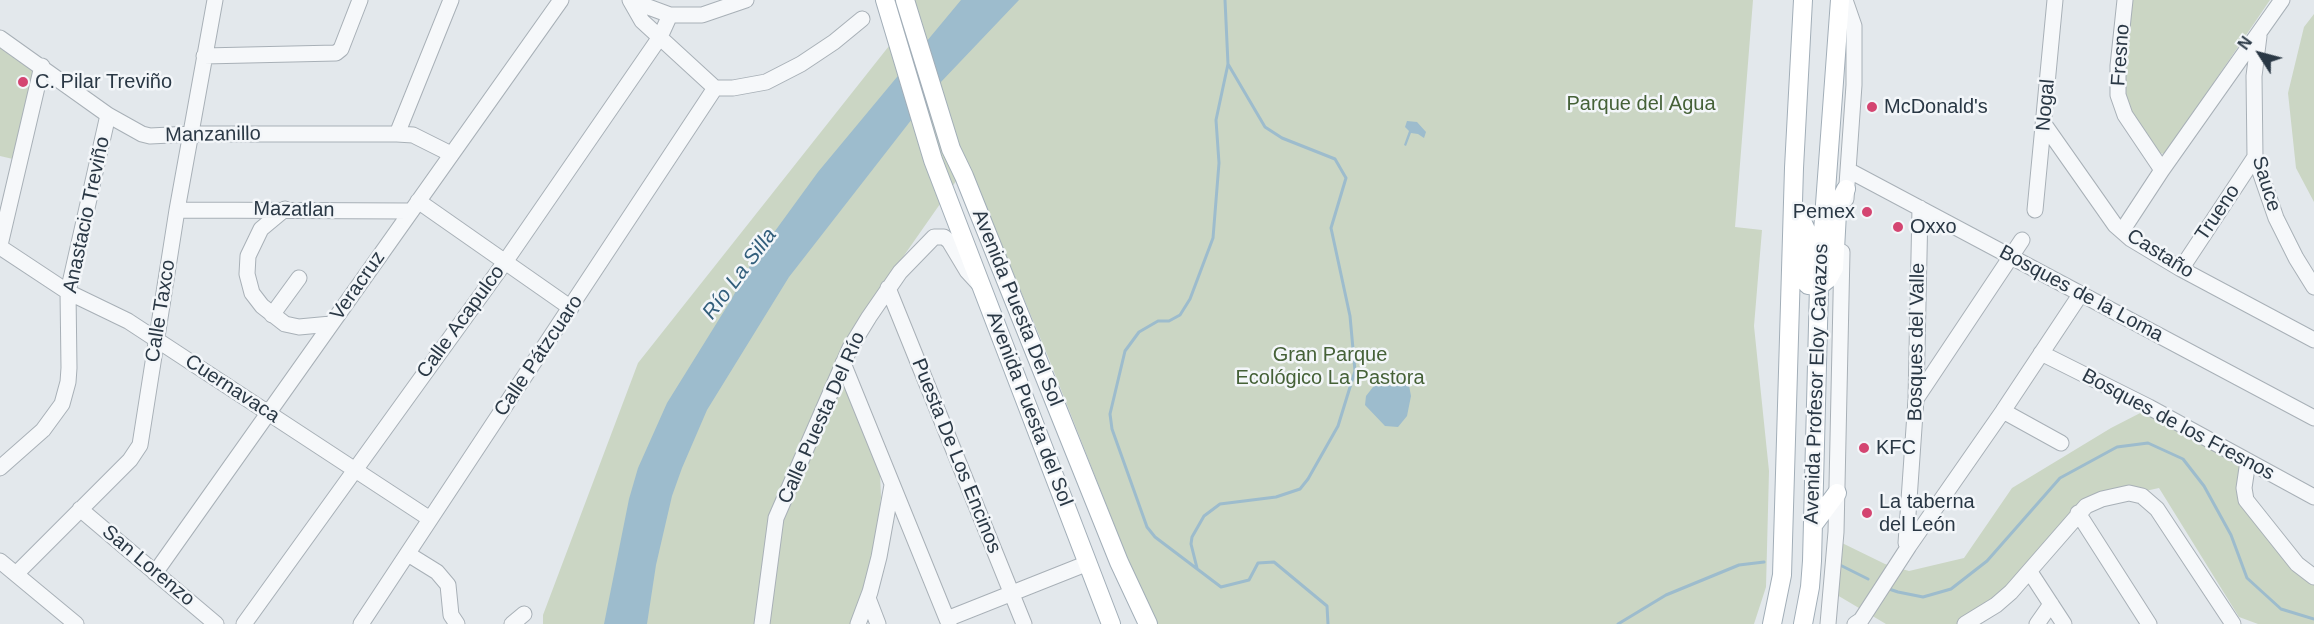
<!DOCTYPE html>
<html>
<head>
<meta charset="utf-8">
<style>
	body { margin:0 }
	#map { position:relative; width:2314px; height:624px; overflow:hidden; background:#e3e8ec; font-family:Helvetica,sans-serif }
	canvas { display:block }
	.north { position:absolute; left:2230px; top:24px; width:60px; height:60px; -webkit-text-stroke:4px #f3f6f9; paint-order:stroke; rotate:306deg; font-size:16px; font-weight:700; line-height:24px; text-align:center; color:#2a3845 }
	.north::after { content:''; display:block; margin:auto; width:21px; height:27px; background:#2a3845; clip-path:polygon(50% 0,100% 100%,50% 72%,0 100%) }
</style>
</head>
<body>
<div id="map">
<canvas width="2314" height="624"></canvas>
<div class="north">N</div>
</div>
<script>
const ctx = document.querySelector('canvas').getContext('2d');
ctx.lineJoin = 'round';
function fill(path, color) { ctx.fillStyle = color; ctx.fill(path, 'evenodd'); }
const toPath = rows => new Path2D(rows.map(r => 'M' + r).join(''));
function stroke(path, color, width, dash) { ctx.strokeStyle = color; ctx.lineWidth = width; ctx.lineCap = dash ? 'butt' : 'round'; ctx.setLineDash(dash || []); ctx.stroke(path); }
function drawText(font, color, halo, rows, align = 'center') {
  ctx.font = font + ' Helvetica,sans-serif'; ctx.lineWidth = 5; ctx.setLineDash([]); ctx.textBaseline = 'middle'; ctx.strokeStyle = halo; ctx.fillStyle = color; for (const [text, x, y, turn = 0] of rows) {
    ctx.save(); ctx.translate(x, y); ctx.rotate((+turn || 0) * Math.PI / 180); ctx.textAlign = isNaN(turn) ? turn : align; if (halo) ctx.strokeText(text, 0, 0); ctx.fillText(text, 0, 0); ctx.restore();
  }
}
const green = toPath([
	[914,0,1753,0,1735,227,1762,230,1754,326,1769,471,1766,587,1754,624,1156,624,1126,555,1049,359,968,164,854,327,774,522,759,624,543,624,543,615,638,363,889,46,919,17],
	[2129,0,2270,0,2165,154,2158,153,2129,114,2122,92],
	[2314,14,2314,202,2296,168,2288,93,2304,27],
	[0,48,33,71,13,159,0,156],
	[839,384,846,384,880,472,881,497,875,546,860,601,850,624,768,624,780,523],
	[2148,409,2246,461,2244,498,2314,580,2314,624,2258,624,2239,617,2159,488,2082,505,1995,603,1958,624,1886,624,1837,595,1840,542,1885,564,1909,571,1964,558,2012,488,2111,428]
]);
const water = toPath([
	[961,0,1019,0,940,83,789,277,707,410,682,468,672,496,656,565,647,624,604,624,629,499,638,468,667,403,731,300,751,264,818,172],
	[1407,121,1417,122,1426,132,1424,138,1418,134,1411,133,1406,146,1404,145,1409,131,1405,127],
	[1397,370,1408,380,1411,396,1407,416,1398,427,1385,426,1365,405,1366,396,1384,373]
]);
const stream = toPath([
	[1225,0,1228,64,1216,120,1219,163,1213,238,1190,299,1180,315,1169,321,1158,321,1139,332,1125,351,1110,414,1112,429,1147,527,1155,537,1221,587,1249,580,1258,563,1274,562,1327,606,1328,624],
	[1840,565,1868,579],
	[1197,568,1191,544,1192,537,1204,516,1220,504,1276,497,1300,489,1308,479,1338,426,1355,371,1350,316,1331,228,1346,178,1335,159,1282,138,1265,127,1228,64],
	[1889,589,1898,592,1923,597,1951,589,1987,561,2060,478,2117,447,2148,443,2183,459,2204,486,2231,535,2247,578,2281,609,2314,619],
	[1618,624,1666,595,1739,565,1764,562]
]);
const minor = toPath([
	[630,0,642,21,715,88],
	[1845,0,1854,26,1854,85,1846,199],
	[2125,0,2118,66,2118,95,2125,115,2162,170],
	[632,1,670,15,702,15,746,0],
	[2259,36,2254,76,2255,157,2276,218,2296,258,2314,287],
	[0,38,108,115,142,134,150,136,191,134,397,134,413,135,451,154],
	[204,56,336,53,341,49,360,0],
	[715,88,733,88,766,82,801,64,834,42,862,19],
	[2044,124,2115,225,2131,239,2181,269,2314,340],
	[397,134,451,0],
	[1848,170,2314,418],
	[418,201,571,308],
	[285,209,261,229,248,256,247,274,252,293,262,306,285,324,299,327,331,324],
	[177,210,411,211],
	[2035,210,2055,0],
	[2122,231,2162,170,2282,0],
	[0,245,42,66],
	[0,247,68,292,128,321,430,519],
	[2181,269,2255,157],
	[888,288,1024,624],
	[272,315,299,278],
	[2041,353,2149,407,2314,497],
	[843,363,949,624],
	[1916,399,2022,240],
	[2003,411,2061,443],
	[2248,461,2244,488,2246,500,2297,564,2314,577],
	[0,468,43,430,62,404,68,382,69,368,68,292,108,115],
	[80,509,216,624],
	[2078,513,2149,624],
	[1909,546,1906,543,1916,399,1920,208],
	[408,554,437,572,448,585,451,615,457,624],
	[0,561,76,624],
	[2030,572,2064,624],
	[155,573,561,0],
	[16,574,130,460,140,445,177,210,215,0],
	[868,598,878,624],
	[947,619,1088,563],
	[244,624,505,262,660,37,670,15],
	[361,624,715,88],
	[512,624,524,614],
	[762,624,776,518,850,348,869,317,900,272,934,237,944,237,949,241,967,271,978,283],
	[858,624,870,592,879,557,892,485],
	[1828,624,1836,532,1842,252],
	[1855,624,1861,620,1909,546,2003,411,2080,295],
	[1965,624,1996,605,2011,592,2086,506,2102,499,2129,493,2142,496,2157,509,2233,624],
	[2037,624,2051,604]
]);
const major = toPath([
	[885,0,933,160,1111,624],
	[905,0,951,149,964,176,1119,562,1148,624],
	[1793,211,1801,219,1806,230,1804,280,1808,285,1819,286,1828,279,1834,268,1837,213,1839,203,1846,189],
	[1813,525,1837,493],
	[1772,624,1782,575,1794,168,1803,0],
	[1803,624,1810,587,1812,561,1819,286,1840,0]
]);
const markers = [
	[23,82,6,"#d44571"],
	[1872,107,6,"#d44571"],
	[1867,212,6,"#d44571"],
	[1898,227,6,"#d44571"],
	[1864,448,6,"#d44571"],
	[1867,513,6,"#d44571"]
];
const streetNames = [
	["Fresno",2121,55,-86],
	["Nogal",2046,105,-85],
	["Manzanillo",213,135,-1],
	["Sauce",2266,184,73],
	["Mazatlan",294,210,1],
	["Trueno",2218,213,-56],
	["Anastacio Treviño",87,215,-78],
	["Castaño",2160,254,32],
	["Veracruz",358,286,-55],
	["Bosques de la Loma",2081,294,28],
	["Avenida Puesta Del Sol",1017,308,68],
	["Calle Taxco",161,311,-81],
	["Calle Acapulco",461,322,-54],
	["Bosques del Valle",1917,342,-89],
	["Calle Pátzcuaro",539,356,-56],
	["Avenida Profesor Eloy Cavazos",1817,384,-88],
	["Cuernavaca",232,389,33],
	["Avenida Puesta del Sol",1029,409,69],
	["Calle Puesta Del Río",822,418,-66],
	["Bosques de los Fresnos",2178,425,28],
	["Puesta De Los Encinos",956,456,68],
	["San Lorenzo",148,566,40]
];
const poiNames = [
	["C. Pilar Treviño",35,82],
	["McDonald's",1884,107],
	["Pemex",1855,212,"right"],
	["Oxxo",1910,227],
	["KFC",1876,448],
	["La taberna",1879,502],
	["del León",1879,525]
];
const parkNames = [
	["Parque del Agua",1641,104],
	["Gran Parque",1330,355],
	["Ecológico La Pastora",1330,378]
];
const waterNames = [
	["Río La Silla",740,274,-53]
];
fill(green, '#cbd6c4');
fill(water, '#9dbccd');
stroke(stream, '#9dbccd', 3);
stroke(minor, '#a8b0b7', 17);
stroke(major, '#a2aeb8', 20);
stroke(minor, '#f6f8fa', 15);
stroke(major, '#fff', 18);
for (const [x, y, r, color] of markers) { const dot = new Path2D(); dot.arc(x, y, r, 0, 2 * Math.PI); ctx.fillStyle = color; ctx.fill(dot); stroke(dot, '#f3f6f9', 2); }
drawText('20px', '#2a3845', '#f3f6f9', streetNames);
drawText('20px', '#2a3845', '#f3f6f9', poiNames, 'left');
drawText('20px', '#456137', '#f3f6f9', parkNames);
drawText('italic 21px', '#325e7b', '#f3f6f9', waterNames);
</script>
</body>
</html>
